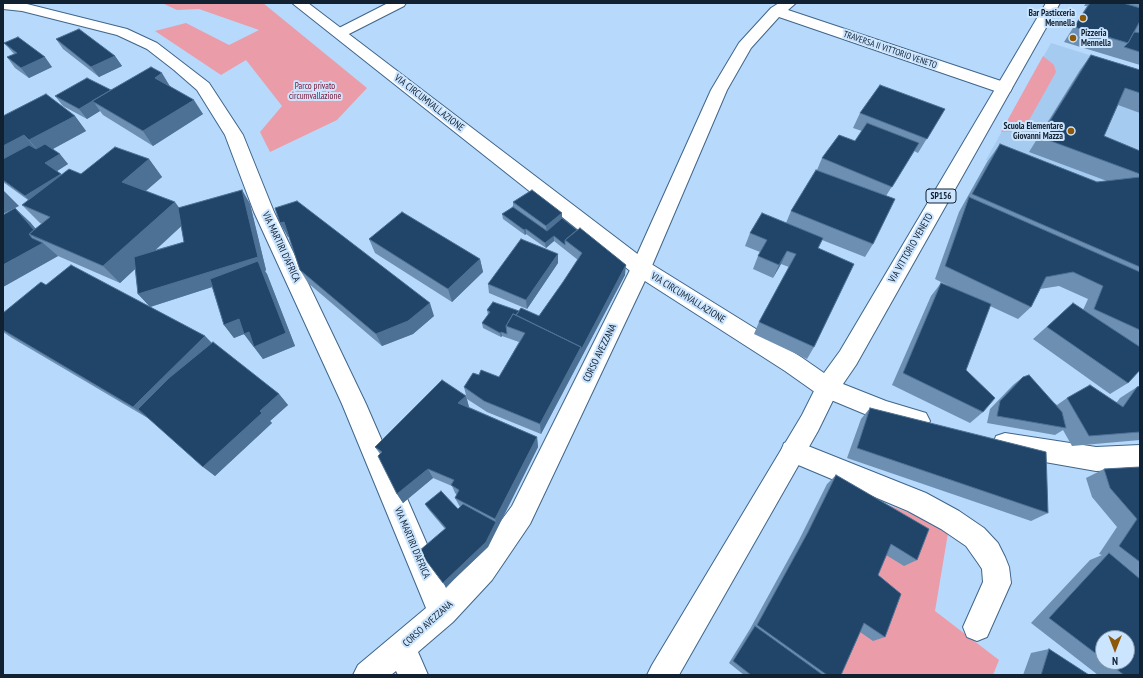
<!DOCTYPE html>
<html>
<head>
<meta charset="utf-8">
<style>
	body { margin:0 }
	#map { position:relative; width:1143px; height:678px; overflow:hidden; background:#b7d9fb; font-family:"PT Sans Narrow",sans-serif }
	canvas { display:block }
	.frame { position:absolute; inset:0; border:4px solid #112131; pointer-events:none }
	.north { position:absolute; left:1095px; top:630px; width:40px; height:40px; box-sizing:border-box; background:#cce5ff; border:1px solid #8197ad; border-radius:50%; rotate:180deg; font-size:11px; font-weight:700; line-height:16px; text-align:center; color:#112131 }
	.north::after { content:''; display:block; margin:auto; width:14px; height:18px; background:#8d5908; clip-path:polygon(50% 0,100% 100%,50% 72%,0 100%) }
</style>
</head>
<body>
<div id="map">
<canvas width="1143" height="678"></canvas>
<div class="frame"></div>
<div class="north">N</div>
</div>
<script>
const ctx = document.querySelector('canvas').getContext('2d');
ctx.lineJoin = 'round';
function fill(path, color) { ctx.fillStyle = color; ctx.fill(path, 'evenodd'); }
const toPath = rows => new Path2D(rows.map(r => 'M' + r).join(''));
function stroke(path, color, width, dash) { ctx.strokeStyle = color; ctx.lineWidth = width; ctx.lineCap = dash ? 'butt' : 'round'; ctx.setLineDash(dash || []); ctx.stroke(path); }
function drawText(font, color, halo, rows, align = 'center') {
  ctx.font = font + ' "PT Sans Narrow",sans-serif'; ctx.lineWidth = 4; ctx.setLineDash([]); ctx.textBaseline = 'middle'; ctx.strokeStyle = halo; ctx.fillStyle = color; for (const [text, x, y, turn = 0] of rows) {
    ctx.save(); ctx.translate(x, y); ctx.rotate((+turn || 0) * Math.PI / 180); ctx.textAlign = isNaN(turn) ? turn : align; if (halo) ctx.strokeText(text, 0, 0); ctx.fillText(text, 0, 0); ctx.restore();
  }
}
const built = toPath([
	[1051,43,1140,71,1140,194,1084,198,986,160]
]);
const green = toPath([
	[162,3,263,3,367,88,337,120,270,152,260,132,282,106,246,60,221,75,155,31,186,23,229,45,259,30,199,9,177,10],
	[1043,56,1054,65,1056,72,1023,131,1001,132],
	[888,505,949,527,935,611,999,660,993,675,831,675,866,581]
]);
const street = toPath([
	[3,3,23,3,127,29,157,43,209,83,243,135,274,212,366,404,446,588,472,560,512,506,631,268,711,90,739,43,771,8,779,3,796,3,788,10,1010,84,1012,88,1010,92,1004,93,998,92,779,17,751,48,727,90,651,268,530,524,492,580,453,622,418,652,428,675,398,675,396,671,391,675,353,675,358,665,426,608,342,404,254,212,225,135,197,90,174,70,147,49,117,35,22,11,3,9,3,3],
	[388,3,406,3,404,6,345,36,340,38,335,36,332,33,335,30,388,3],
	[793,440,926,493,959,511,984,528,998,543,1005,557,1009,567,1011,583,987,637,977,641,967,637,963,627,983,582,982,569,978,563,966,546,941,529,908,511,784,459,781,451,784,443,793,440]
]);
const secondary = toPath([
	[827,378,835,381,839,388,818,431,679,675,647,675,652,665,802,415,819,381,827,378]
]);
const primary = toPath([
	[292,3,308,3,648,262,801,357,824,373,840,351,1046,3,1060,3,856,365,843,384,886,401,926,413,930,421,926,429,918,432,884,422,819,395,785,371,634,274,292,3],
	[1005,433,1096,447,1140,445,1140,469,1096,471,1005,455,996,452,993,444,996,436,1005,433]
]);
const wall = toPath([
	[1086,3,1140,3,1140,65,1064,42,1087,6,1084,6],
	[56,39,115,56,122,66,99,77,63,49],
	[4,43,52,67,29,78,15,68,7,57,14,54],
	[1091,55,1140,70,1140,113,1118,105,1104,136,1140,151,1140,370,1128,383,1110,394,1033,339,1073,303,1083,310,1088,299,1059,286,1040,289,1031,307,1018,319,990,306,966,370,983,412,970,423,892,385,931,296,941,283,949,286,935,279,959,212,987,162,1000,144,1097,182,1107,181,1029,152,1080,70],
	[170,86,203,114,153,146,103,115,100,111,87,119,63,106,55,96,111,90],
	[945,109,918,153,914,151,886,196,873,244,865,257,822,240,818,248,814,347,807,359,754,334,759,322,789,267,781,264,773,278,753,269,758,256,760,252,745,246,750,233,786,223,791,211,817,170,822,158,855,141,862,131,853,128,860,113],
	[3,116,75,116,86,131,52,149,68,164,57,171,61,175,81,174,149,159,162,177,146,191,179,208,242,190,250,204,266,270,265,271,267,274,295,346,263,359,244,334,234,338,224,325,212,287,150,307,205,336,212,343,279,394,288,405,270,421,272,423,215,476,151,420,12,338,3,332,3,313,46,285,150,306,138,294,135,269,120,283,58,256,3,287,30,222,35,229,42,224,40,223,22,205,28,200,3,182],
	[181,226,184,242,154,250],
	[513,202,562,213,562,218,625,275,541,434,487,412,467,399,464,387,479,375,499,377,519,342,502,336,501,337,483,328,482,323,488,315,487,310,519,311,539,316,563,282,578,260,554,241,546,248,526,234,525,235,503,219,502,214,513,207],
	[275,208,434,316,413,334,382,346,308,283,300,270,289,237,288,237],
	[369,239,480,259,483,272,452,302,375,253],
	[558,263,527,309,489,293,488,284],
	[1023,377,1057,405,1067,398,1117,402,1120,398,1137,387,1140,386,1140,440,1072,446,1063,430,1055,435,987,423,990,409,1013,385],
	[466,396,469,407,537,437,538,447,488,547,446,587,445,529,429,510,425,504,458,509,460,507,455,498,457,495,455,493,452,486,433,478,403,503,397,494,380,454,375,447],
	[870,408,1048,513,1031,521,847,458,861,419],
	[1140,467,1140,675,1098,675,1031,623,1090,560,1102,555,1099,554,1117,527,1092,497,1086,478,1104,469],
	[1103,638,1127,662,1103,662],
	[836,475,917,560,904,566,886,555,878,575,885,637,873,641,860,632,841,675,744,675,729,663,750,629,799,540,827,484],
	[1049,649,1089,675,1023,675,1031,653]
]);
const shadedWall = toPath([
	[115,56,122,66,99,77,91,67],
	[45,57,52,67,29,78,21,68],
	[162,73,171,88,155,78],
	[194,100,203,114,153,146,143,131],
	[93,101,100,111,87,119,79,109],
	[75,116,86,131,42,155,29,140],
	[24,135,37,150,3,168,3,146],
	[60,154,68,164,54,173,45,163],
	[149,159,162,177,136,199,122,182],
	[61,174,70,184,35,206,25,196],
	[3,190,19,206,3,214],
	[242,190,250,204,266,270,265,271,267,274,295,346,263,359,254,347,262,271,150,307,138,294],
	[175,202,188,220,120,283,103,266],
	[15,208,30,222,47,242,34,237],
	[562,213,562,223,547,236,546,226],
	[284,222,291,236,288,237,280,223],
	[526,229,526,234,525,235,524,230],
	[554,236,554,241,546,248,545,243],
	[43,243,58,256,3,287,3,265],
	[787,251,781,264,773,278,779,265],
	[558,254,558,263,527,309,526,300],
	[480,259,483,272,452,302,448,289],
	[626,265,625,275,541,434,540,424,581,347],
	[430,303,434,316,413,334,382,346,376,334],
	[239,319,249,332,234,338,224,325],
	[249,332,259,344,253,346,244,334],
	[501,332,502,336,501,337,500,333],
	[205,336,219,351,151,420,133,407],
	[279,394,288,405,270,421,272,423,215,476,203,467,260,411],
	[466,396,469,407,462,414,458,403],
	[537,437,538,447,498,527,495,519],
	[428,469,433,478,403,503,397,494],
	[496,522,498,527,488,547,446,587,443,583]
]);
const building = toPath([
	[1090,3,1123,3,1140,8,1140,21,1128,43,1074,27,1090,3],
	[79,29,115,56,91,67,56,39,79,29],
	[1134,32,1140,33,1140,52,1124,47,1128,43,1134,32],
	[18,37,45,57,21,68,7,57,17,53,4,43,18,37],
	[1091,55,1140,70,1140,93,1125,88,1104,136,1140,151,1140,174,1040,137,1091,55],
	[151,67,162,73,155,78,194,100,143,131,92,101,151,67],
	[87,78,111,90,79,109,55,96,87,78],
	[880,85,945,109,927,139,860,113,880,85],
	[46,94,75,116,29,140,24,135,3,146,3,116,46,94],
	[867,123,919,143,892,187,822,158,839,135,855,141,867,123],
	[45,144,60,154,45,163,61,174,25,196,3,180,3,159,29,145,36,149,45,144],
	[1000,144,1097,182,1140,177,1140,267,972,194,1000,144],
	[115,147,149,159,122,182,175,202,103,266,29,234,50,217,22,205,69,169,81,174,115,147],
	[816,170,895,199,873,244,791,211,816,170],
	[242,190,258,257,138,294,134,257,184,242,178,208,242,190],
	[532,190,562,213,546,226,513,202,532,190],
	[969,197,1140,272,1140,330,1094,309,1103,286,1073,272,1046,277,1031,307,945,266,969,197],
	[297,201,430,303,408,321,376,334,300,270,284,222,280,223,275,208,297,201],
	[513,207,547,231,562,218,577,230,565,240,565,245,554,236,545,243,526,229,524,230,502,214,513,207],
	[15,208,34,230,29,234,32,238,43,243,3,265,3,215,15,208],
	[402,212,480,259,448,289,369,239,402,212],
	[762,213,823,238,818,248,854,264,814,347,759,322,796,254,787,251,779,265,758,256,767,240,750,233,762,213],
	[580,228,626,265,581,350,581,347,516,315,521,308,539,316,563,282,582,253,565,240,580,228],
	[521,239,558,254,526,300,488,284,521,239],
	[258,261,286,333,254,347,249,332,244,334,239,319,224,325,210,279,258,261],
	[71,265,205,336,133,407,3,330,3,313,41,282,46,285,71,265],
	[941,283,991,304,966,370,995,398,983,412,903,373,941,283],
	[493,302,519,311,516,315,513,314,506,326,507,334,501,332,500,333,482,323,490,312,487,310,493,302],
	[1073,303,1140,347,1140,370,1128,383,1047,327,1073,303],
	[513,314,581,347,540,424,484,401,464,387,473,373,479,375,481,370,499,377,525,333,506,326,513,314],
	[213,342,279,394,260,411,262,413,203,467,138,409,169,378,213,342],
	[1029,375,1062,412,1066,428,997,416,1000,401,1023,377,1029,375],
	[442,380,466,396,458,403,537,437,495,519,455,498,459,490,451,485,454,480,428,469,397,494,378,456,382,452,375,447,442,380],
	[1090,385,1123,407,1137,387,1140,386,1140,432,1089,436,1067,398,1090,385],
	[870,408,1046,452,1048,513,857,448,870,408],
	[1140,467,1140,562,1119,546,1137,519,1110,488,1104,469,1140,467],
	[836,475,929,529,917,560,891,544,878,575,901,594,885,637,864,623,841,675,827,675,757,625,808,532,836,475],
	[441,491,458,509,463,504,496,522,486,542,443,583,419,551,446,528,425,504,441,491],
	[1109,553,1140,579,1140,675,1124,675,1107,662,1127,662,1127,638,1103,638,1103,659,1049,618,1109,553],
	[755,626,823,675,751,675,733,661,755,626],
	[1049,649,1089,675,1041,675,1049,649]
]);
const markers = [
	[1083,18,4,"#8d5908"],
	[1073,38,4,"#8d5908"],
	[1071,131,4,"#8d5908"]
];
const farPoinames = [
	["Bar Pasticceria",1075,13],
	["Mennella",1075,23],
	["Pizzeria",1081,33,"left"],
	["Mennella",1081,43,"left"],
	["Scuola Elementare",1063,126],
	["Giovanni Mazza",1063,136]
];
const farStreetnames = [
	["TRAVERSA II VITTORIO VENETO",890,50,19]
];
const farParknames = [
	["Parco privato",315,86],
	["circumvallazione",315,96]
];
const shields = [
	[941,196,30]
];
const shieldNames = [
	["SP156",941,196]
];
const streetNames = [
	["VIA CIRCUMVALLAZIONE",429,103,38],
	["VIA MARTIRI D'AFRICA",281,247,65],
	["VIA VITTORIO VENETO",911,248,-60],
	["VIA CIRCUMVALLAZIONE",688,298,32],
	["CORSO AVEZZANA",600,353,-64],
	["VIA MARTIRI D'AFRICA",412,543,67],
	["CORSO AVEZZANA",428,624,-42]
];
fill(built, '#a6cbf0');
fill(green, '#eb9ca9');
stroke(street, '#3f658a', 2);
stroke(secondary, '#3f658a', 2);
stroke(primary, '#3f658a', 2);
fill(street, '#fff');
fill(secondary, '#fff');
fill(primary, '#fff');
fill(wall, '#6c8fb2');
fill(shadedWall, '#4d7194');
fill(building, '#204568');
stroke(building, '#4d7194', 1);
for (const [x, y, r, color] of markers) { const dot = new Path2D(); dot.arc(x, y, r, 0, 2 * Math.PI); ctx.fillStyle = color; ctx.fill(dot); stroke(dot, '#cce5ff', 1.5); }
drawText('bold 9px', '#112131', '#cce5ff', farPoinames, 'right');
drawText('9px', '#112131', '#cce5ff', farStreetnames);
drawText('9px', '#761231', '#cce5ff', farParknames);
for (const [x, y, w] of shields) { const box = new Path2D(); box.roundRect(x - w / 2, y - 7, w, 14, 3); ctx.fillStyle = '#cce5ff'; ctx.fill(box); stroke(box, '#112131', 1); }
drawText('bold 9px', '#112131', null, shieldNames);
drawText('10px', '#112131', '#cce5ff', streetNames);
</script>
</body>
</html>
